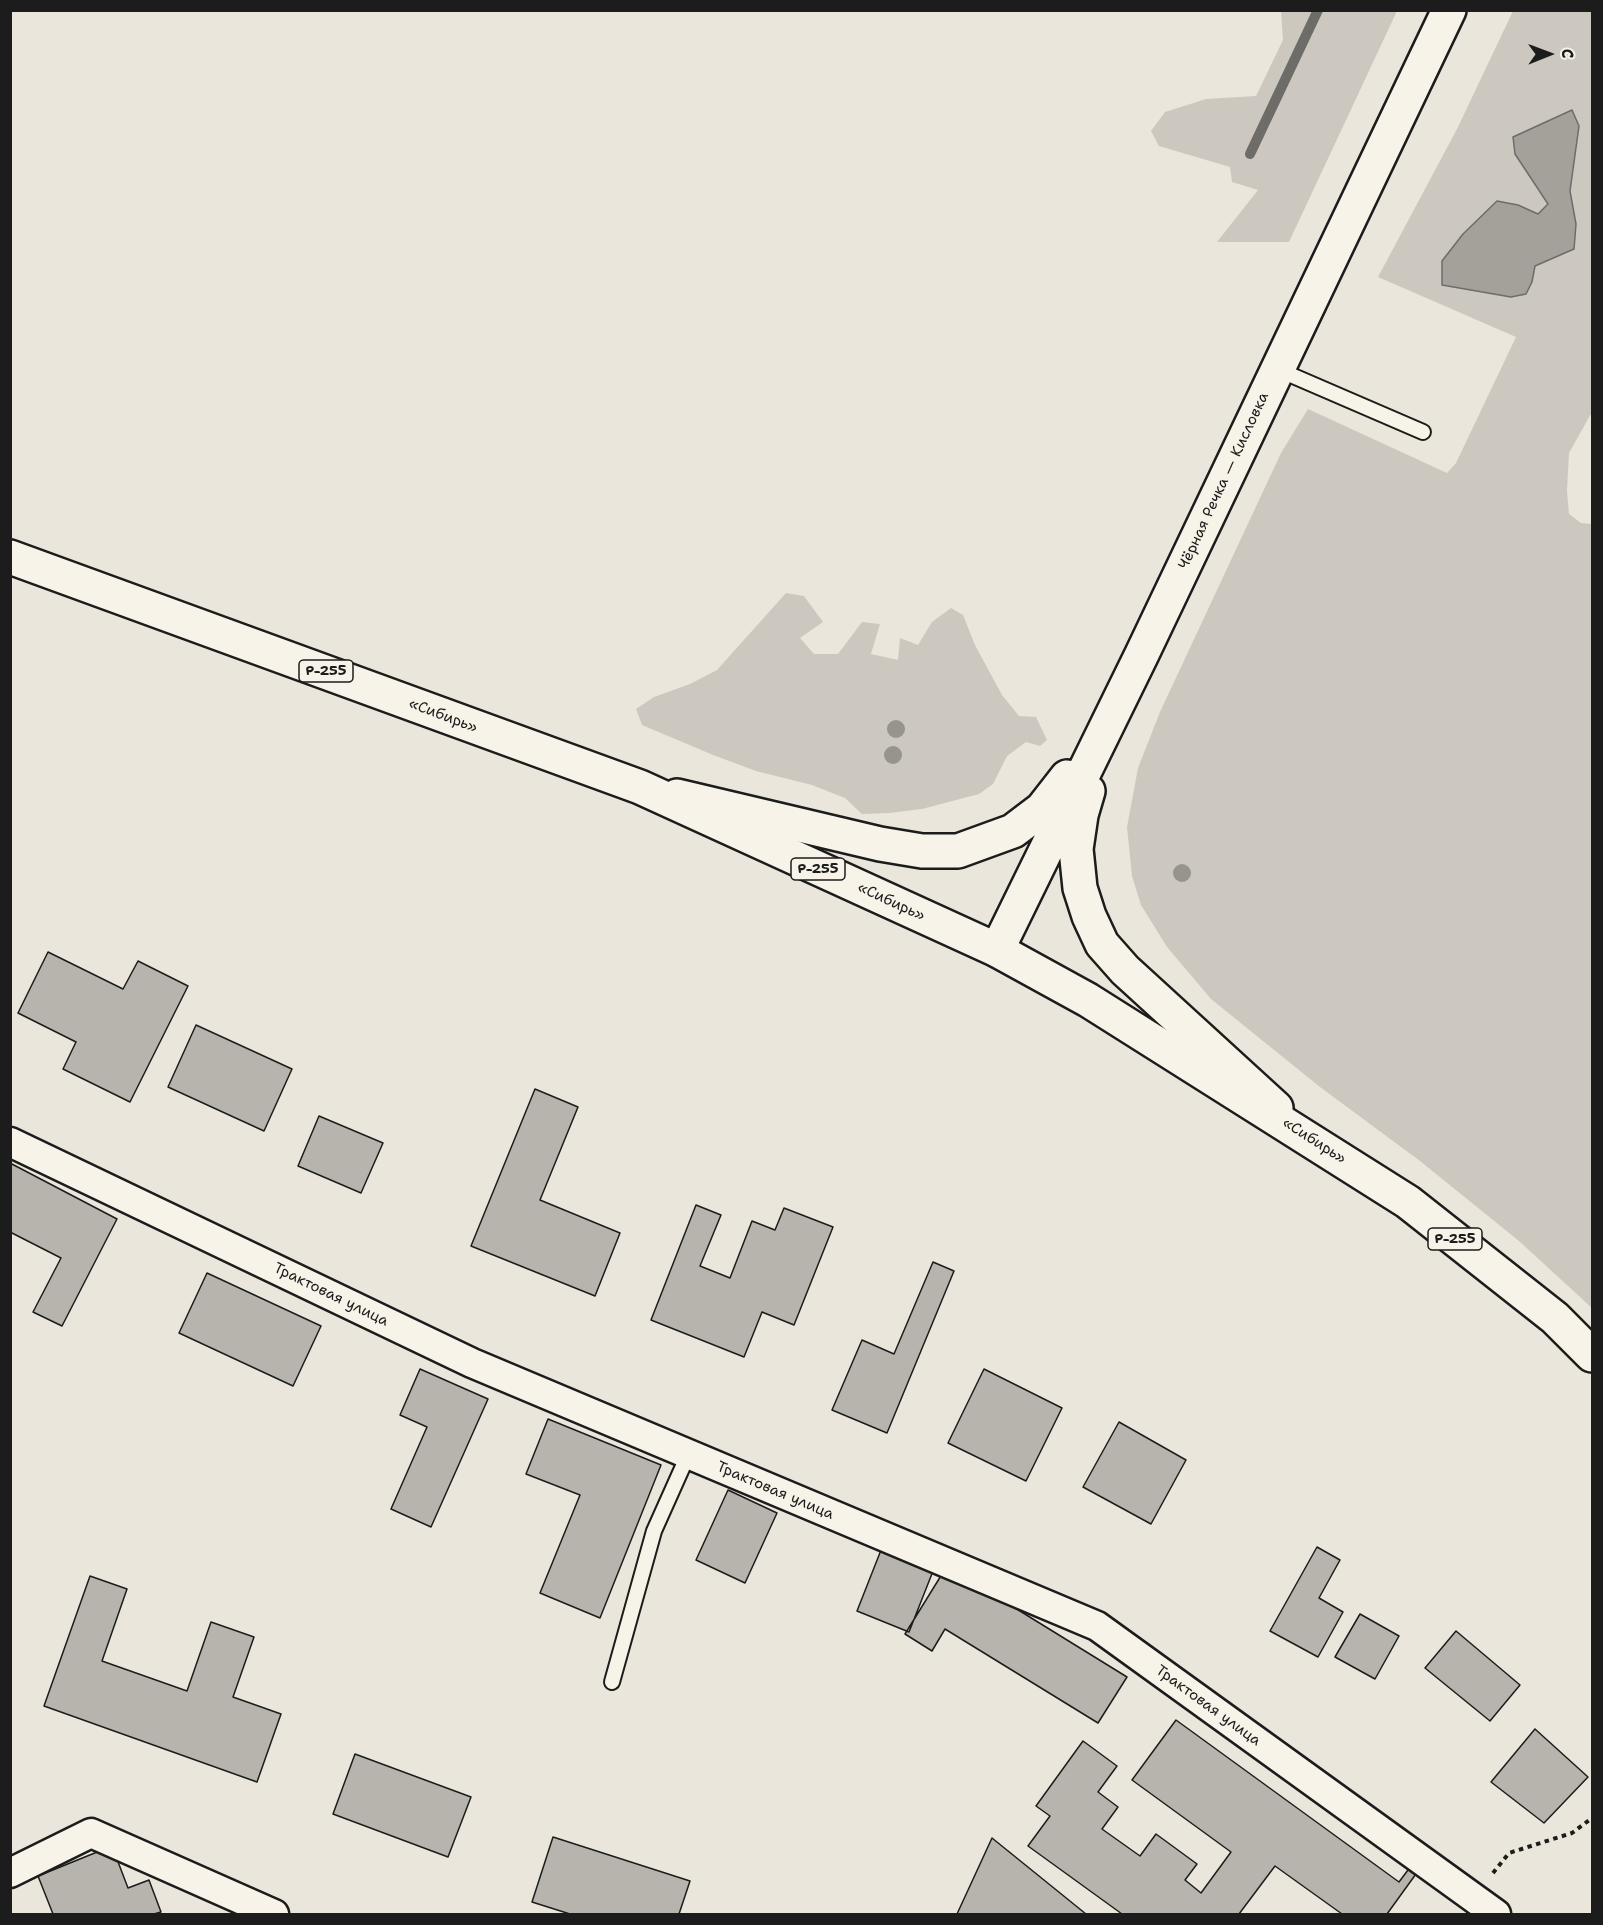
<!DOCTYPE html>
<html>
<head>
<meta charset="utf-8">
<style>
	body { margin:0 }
	#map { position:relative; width:1603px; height:1925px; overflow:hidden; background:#eae6dc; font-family:"Shantell Sans",sans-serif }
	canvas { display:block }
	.frame { position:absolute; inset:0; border:12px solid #1c1c1c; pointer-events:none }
	.north { position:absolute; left:1519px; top:24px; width:60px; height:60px; -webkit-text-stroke:4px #f7f3e8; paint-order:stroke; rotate:89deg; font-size:16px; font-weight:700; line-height:24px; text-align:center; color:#1c1c1c }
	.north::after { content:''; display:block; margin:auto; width:21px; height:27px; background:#1c1c1c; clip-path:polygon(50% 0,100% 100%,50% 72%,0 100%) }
</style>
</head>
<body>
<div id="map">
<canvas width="1603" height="1925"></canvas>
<div class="frame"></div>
<div class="north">С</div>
</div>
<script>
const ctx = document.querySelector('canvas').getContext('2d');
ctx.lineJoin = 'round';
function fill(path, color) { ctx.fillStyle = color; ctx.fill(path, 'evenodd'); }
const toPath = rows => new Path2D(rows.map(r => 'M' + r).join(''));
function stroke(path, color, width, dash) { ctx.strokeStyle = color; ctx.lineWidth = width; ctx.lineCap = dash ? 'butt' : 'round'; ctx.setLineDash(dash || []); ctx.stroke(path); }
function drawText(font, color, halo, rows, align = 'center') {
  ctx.font = font + ' "Shantell Sans",sans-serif'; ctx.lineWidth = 5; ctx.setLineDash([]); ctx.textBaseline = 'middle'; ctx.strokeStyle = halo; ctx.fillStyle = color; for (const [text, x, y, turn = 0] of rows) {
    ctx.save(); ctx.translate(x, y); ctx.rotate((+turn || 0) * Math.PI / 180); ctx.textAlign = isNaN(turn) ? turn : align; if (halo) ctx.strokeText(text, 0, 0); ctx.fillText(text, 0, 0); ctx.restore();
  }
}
const green = toPath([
	[1281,11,1397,11,1289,242,1217,242,1258,190,1232,182,1230,167,1159,146,1151,131,1165,112,1206,99,1256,96,1283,40],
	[1513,11,1592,11,1592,412,1569,453,1567,491,1569,514,1581,523,1592,524,1592,1308,1519,1241,1420,1161,1320,1087,1211,999,1167,947,1141,905,1132,876,1127,827,1138,768,1160,712,1281,453,1308,409,1447,473,1456,463,1516,337,1378,277,1457,129],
	[786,593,804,596,823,622,800,638,814,654,838,654,862,622,880,624,871,654,898,660,900,638,918,645,932,622,951,608,963,615,975,645,1002,695,1019,716,1036,717,1047,740,1040,746,1026,742,1007,756,993,784,979,794,922,809,889,813,862,814,845,798,812,785,756,771,713,755,642,725,636,709,654,697,690,684,717,670]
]);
const water = toPath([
	[1572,110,1579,126,1570,191,1576,224,1574,249,1535,266,1532,282,1526,294,1511,297,1442,285,1442,261,1463,234,1497,201,1518,205,1538,214,1548,204,1515,154,1513,137,1572,110]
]);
const stream = toPath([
	[1250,154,1318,10]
]);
const building = toPath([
	[48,952,123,989,138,961,188,986,130,1102,63,1069,76,1042,18,1013,48,952],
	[196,1025,292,1069,264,1131,168,1087,196,1025],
	[535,1089,578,1107,540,1200,620,1233,595,1296,471,1246,535,1089],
	[319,1116,383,1143,361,1193,298,1166,319,1116],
	[10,1163,117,1219,62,1326,33,1312,61,1258,10,1232,10,1163],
	[696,1205,721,1215,700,1266,730,1278,752,1221,775,1230,784,1208,833,1227,794,1325,762,1312,744,1357,651,1320,696,1205],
	[933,1262,954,1271,887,1433,832,1410,862,1340,894,1354,933,1262],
	[207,1273,321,1326,293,1386,179,1333,207,1273],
	[420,1369,488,1399,431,1527,391,1509,427,1427,400,1415,420,1369],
	[984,1369,1062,1408,1026,1481,948,1443,984,1369],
	[548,1419,661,1465,600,1618,540,1593,580,1495,526,1474,548,1419],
	[1119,1422,1186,1460,1151,1524,1083,1487,1119,1422],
	[728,1490,777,1513,745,1583,696,1560,728,1490],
	[885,1540,937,1561,909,1632,857,1611,885,1540],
	[1317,1547,1340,1560,1319,1598,1343,1612,1318,1657,1270,1631,1317,1547],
	[947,1566,1127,1677,1098,1723,945,1629,932,1651,905,1634,947,1566],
	[90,1576,127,1589,102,1661,187,1691,211,1622,254,1637,233,1697,281,1714,257,1782,44,1706,90,1576],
	[1360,1614,1399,1636,1375,1679,1335,1657,1360,1614],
	[1456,1631,1520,1685,1490,1721,1425,1668,1456,1631],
	[1176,1720,1399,1882,1414,1862,1421,1867,1387,1914,1342,1914,1275,1866,1239,1914,1122,1914,1028,1846,1050,1816,1036,1806,1083,1741,1117,1766,1098,1792,1118,1807,1102,1829,1140,1856,1156,1834,1197,1864,1185,1880,1201,1893,1231,1852,1132,1780,1176,1720],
	[1535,1729,1588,1777,1544,1823,1491,1782,1535,1729],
	[355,1754,471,1797,448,1857,333,1814,355,1754],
	[553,1837,690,1881,679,1914,570,1914,532,1902,553,1837],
	[992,1838,1086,1914,957,1914,992,1838],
	[112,1846,128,1888,149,1880,161,1912,154,1914,53,1914,38,1876,112,1846]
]);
const path = toPath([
	[1493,1873,1509,1853,1572,1833,1592,1818]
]);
const lane = toPath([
	[1277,369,1423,432],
	[612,1682,654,1531,688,1455]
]);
const street = toPath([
	[10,1142,472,1363,1097,1626,1496,1914],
	[10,1873,91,1833,274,1914]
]);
const secondary = toPath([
	[1088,791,1081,815,1076,849,1080,888,1089,916,1102,944,1125,970,1276,1108],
	[677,796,880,844,922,851,958,851,1013,831,1042,809,1067,777],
	[997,950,1142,654,1449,10]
]);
const highway = toPath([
	[10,557,640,787,997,950,1088,1000,1408,1202,1555,1318,1592,1355]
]);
const trees = [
	[896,729],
	[893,755],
	[1182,873]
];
const shields = [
	[326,671,54],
	[818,869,54],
	[1455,1239,54]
];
const shieldNames = [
	["Р-255",326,671],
	["Р-255",818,869],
	["Р-255",1455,1239]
];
const streetNames = [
	["Чёрная Речка — Кисловка",1224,481,-65],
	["«Сибирь»",443,716,21],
	["«Сибирь»",891,902,25],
	["«Сибирь»",1314,1141,33],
	["Трактовая улица",331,1295,26],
	["Трактовая улица",775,1491,23],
	["Трактовая улица",1208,1706,36]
];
fill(green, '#ccc8c0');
fill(water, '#a3a19a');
stroke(water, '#6d6c68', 1.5);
stroke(stream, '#6d6c68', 10);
fill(building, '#b6b4ac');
stroke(building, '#1c1c1c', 1.5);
stroke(lane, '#1c1c1c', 18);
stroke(street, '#1c1c1c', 33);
stroke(secondary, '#1c1c1c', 38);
stroke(highway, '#1c1c1c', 38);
stroke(path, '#1c1c1c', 4, [4.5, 4.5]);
stroke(lane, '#f7f3e8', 14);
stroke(street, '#f7f3e8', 28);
stroke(secondary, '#f7f3e8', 33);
stroke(highway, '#f7f3e8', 33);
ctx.fillStyle = '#96948d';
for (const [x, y] of trees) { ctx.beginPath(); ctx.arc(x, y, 9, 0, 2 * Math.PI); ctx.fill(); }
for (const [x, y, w] of shields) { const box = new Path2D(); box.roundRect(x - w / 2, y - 11, w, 22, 4.5); ctx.fillStyle = '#f7f3e8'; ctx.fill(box); stroke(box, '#1c1c1c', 1.5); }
drawText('bold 14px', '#1c1c1c', null, shieldNames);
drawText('15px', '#1c1c1c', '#f7f3e8', streetNames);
</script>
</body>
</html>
